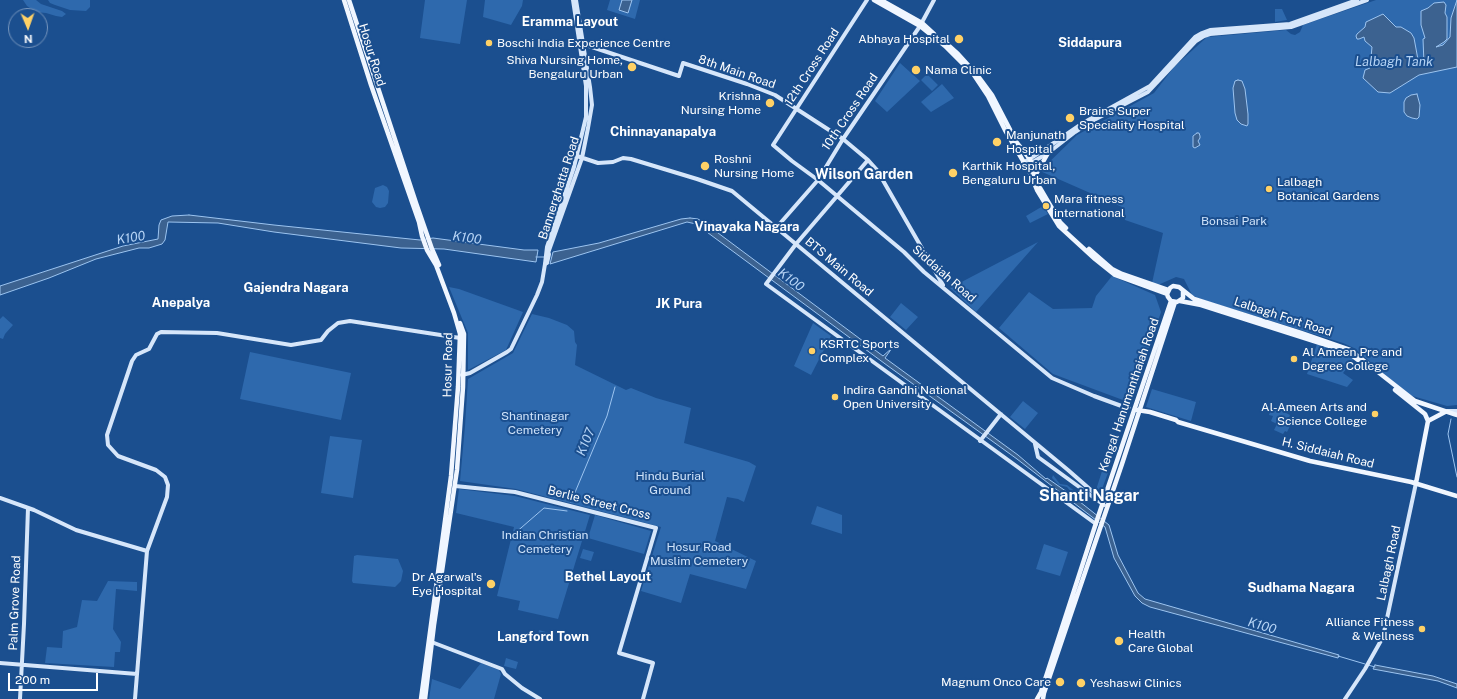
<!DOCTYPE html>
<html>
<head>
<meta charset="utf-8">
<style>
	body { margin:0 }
	#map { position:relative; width:1457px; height:699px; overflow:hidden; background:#1b4f8f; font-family:"Public Sans",sans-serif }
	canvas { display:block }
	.north { position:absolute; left:8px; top:8px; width:40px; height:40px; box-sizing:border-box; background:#1b4f8f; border:1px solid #7695bc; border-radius:50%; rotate:178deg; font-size:11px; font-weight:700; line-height:16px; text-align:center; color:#fff }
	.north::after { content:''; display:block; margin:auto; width:14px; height:18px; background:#ffd166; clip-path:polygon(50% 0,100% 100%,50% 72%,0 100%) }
	.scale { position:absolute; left:8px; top:673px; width:90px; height:18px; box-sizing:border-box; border:2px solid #fff; border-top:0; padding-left:5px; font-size:12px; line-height:14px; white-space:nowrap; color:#fff; -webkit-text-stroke:3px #1b4f8f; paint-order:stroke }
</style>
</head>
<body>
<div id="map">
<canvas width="1457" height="699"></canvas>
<div class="north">N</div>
<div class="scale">200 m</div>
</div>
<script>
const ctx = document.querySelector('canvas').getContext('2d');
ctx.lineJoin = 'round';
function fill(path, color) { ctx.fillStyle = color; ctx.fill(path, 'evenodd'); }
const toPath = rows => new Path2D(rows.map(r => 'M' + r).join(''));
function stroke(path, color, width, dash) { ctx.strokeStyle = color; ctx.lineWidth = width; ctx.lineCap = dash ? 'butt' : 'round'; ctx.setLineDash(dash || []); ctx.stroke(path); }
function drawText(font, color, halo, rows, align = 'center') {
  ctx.font = font + ' "Public Sans",sans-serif'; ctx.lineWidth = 4; ctx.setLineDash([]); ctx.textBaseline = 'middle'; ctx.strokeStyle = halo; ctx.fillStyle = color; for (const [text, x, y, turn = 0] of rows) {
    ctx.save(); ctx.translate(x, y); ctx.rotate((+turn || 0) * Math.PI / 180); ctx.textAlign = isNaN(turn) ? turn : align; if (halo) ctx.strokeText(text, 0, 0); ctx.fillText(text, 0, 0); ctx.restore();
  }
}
const green = toPath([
	[23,0,36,0,41,4,62,11,66,14,62,17,56,16,46,13,36,12,27,6],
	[48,0,90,0,90,7,86,11,70,10,55,5,50,3],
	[425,0,467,0,460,44,420,38],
	[485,0,523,0,522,6,511,25,483,17],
	[610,0,640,0,635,19,607,10],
	[1376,0,1457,0,1457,405,1447,406,1409,395,1354,348,1343,343,1197,298,1192,295,1184,279,1176,277,1158,285,1152,283,1163,233,1125,220,1122,207,1040,171,1077,135,1154,93,1174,67,1207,37,1286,30,1291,34,1295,35,1300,32,1303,25],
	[1275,9,1282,9,1287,20,1275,22],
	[900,63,920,81,887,112,875,101],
	[927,74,938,85,932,91,921,80],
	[942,84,954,98,931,112,921,102],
	[383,185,387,187,389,191,388,203,385,207,380,208,376,207,372,202,375,188],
	[1043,206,1048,214,1030,223,1026,216],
	[1038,242,976,312,950,288],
	[1112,276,1155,295,1161,312,1131,403,1053,374,999,328,1029,292,1053,309,1092,308,1096,296],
	[449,287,459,289,523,312,506,350,468,370,468,333],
	[901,303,918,317,906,330,890,317],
	[532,314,549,318,567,325,574,331,575,342,577,345,575,365,626,390,631,388,656,398,691,408,684,443,749,462,756,466,744,502,738,499,727,497,715,541,756,561,746,589,690,574,681,603,641,591,661,527,516,489,460,481,465,426,468,379,513,353],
	[3,316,13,325,5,334,3,339,0,338,0,319],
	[813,323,831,336,811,375,794,366],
	[1317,344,1345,353,1354,359,1343,373,1353,380,1347,387,1307,374],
	[250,352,351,373,341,420,240,399],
	[1152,389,1196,402,1191,421,1146,407],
	[1023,401,1038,413,1025,429,1010,417],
	[1272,406,1290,415,1288,420,1292,422,1287,432,1285,431,1283,434,1274,430,1277,424,1271,421,1273,416,1269,415],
	[330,436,362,440,353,498,321,493],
	[1103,468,1109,470,1102,489,1096,490],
	[1053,475,1060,484,1067,485,1077,493,1071,492,1067,487,1059,485,1052,478],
	[459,489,515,496,590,515,558,619,518,610,520,601,497,596,514,527,456,513],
	[817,506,842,515,842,534,811,524],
	[595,515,651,531,644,554,588,538],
	[1044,544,1068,552,1060,576,1036,569],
	[583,549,594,552,591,561,580,558],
	[357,555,398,559,403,571,401,581,395,587,353,583,352,581,354,556],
	[108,581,137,582,137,591,116,589,113,629,121,642,120,652,115,652,114,667,45,663,47,647,62,648,63,631,77,627,82,600,97,601],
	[539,630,549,633,547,642,537,639],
	[506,658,518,662,516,669,504,666],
	[481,663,499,670,501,674,494,699,429,699,432,679,460,689]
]);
const water = toPath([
	[622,0,632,0,628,13,619,10,622,0],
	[1457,0,1457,67,1419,75,1390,93,1378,92,1363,78,1365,70,1370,68,1372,47,1365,41,1364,37,1359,39,1357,39,1356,36,1357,34,1365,27,1366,22,1383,14,1396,27,1401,27,1411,33,1414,38,1419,65,1424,64,1423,39,1425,38,1421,25,1421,11,1428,8,1434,3,1444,2,1446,5,1445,13,1447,17,1447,39,1444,42,1436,47,1443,45,1450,37,1451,18,1457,0],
	[1238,80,1242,81,1245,89,1248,114,1248,124,1247,126,1241,124,1237,120,1235,113,1233,88,1235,81,1238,80],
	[1417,94,1420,105,1419,117,1417,119,1412,118,1407,116,1404,112,1404,102,1406,98,1411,95,1417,94],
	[1197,133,1199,133,1200,136,1200,138,1198,141,1200,145,1195,148,1193,147,1193,136,1197,133],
	[189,215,274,225,420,240,433,238,524,250,538,250,536,262,444,249,401,248,274,232,218,223,168,222,165,240,162,244,149,248,139,248,96,259,49,278,0,295,0,286,123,246,158,239,159,225,161,220,172,216,189,215],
	[690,218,698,219,706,224,883,356,892,348,885,358,1018,455,1046,479,1047,478,1070,494,1094,513,1109,525,1118,555,1138,593,1145,599,1339,655,1338,658,1150,607,1142,603,1135,596,1114,558,1105,527,1017,459,888,366,696,224,687,222,550,264,553,252,599,243,681,219,690,218],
	[1375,665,1433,676,1457,684,1457,688,1438,681,1373,669,1375,665]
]);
const stream = toPath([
	[536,257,544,257],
	[1451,419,1448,434,1457,477],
	[571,502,607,416,615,387],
	[514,534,544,508,567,511],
	[1338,656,1365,664],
	[1368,665,1375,667]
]);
const secondary = toPath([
	[867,0,773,145,792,161,818,180,904,252,924,272,1052,378,1094,396,1127,408,1129,407],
	[580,43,679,76,683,63,747,84,775,95,843,139,868,160,877,170,943,285],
	[577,156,598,163,613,162,623,158,631,159,697,179,732,191,1068,470,1092,491,1101,497,1109,500],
	[868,160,796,244,766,284,1096,524],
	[1023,163,1045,149,1083,123,1150,86,1195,37,1202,33,1210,30,1290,24,1357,0],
	[1026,166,1048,153,1075,132,1092,121,1148,92,1196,41,1204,36,1210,34,1291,27,1367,0],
	[776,228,818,180,843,139,920,26,934,0],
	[548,253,582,158,588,128,592,105,590,87,576,0],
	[462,375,470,373,507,352,511,349,537,295,542,282,545,264,547,247,574,167,586,117,586,86,573,0],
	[1447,411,1457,411],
	[980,441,1001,414],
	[1035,444,1038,457,1104,505],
	[455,486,515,492,656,528,619,653,653,663,643,699],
	[0,498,34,510,76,530,147,551],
	[429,641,502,669,505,674,522,688,540,699],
	[0,663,137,674],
	[20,699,24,624,28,508],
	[135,699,147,551,167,497,168,485,165,477,156,470,118,456,108,445,107,435,132,361,136,355,149,349,157,334,161,332,217,333,291,345,321,340,328,331,338,323,350,321,460,338],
	[1345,699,1365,669,1383,637,1416,483]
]);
const primary = toPath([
	[344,0,371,85,419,222,422,236,427,250,436,265,454,313,460,334,458,387,451,476,421,699],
	[349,0,416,203,432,249,439,265],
	[874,0,920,26,945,46,974,75,988,96,1005,130,1029,171,1037,190,1059,226,1095,259,1115,275,1167,294],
	[881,0,922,23,934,34],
	[948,45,958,54,968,65],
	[975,72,992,95,1017,143,1030,159,1037,181],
	[1024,150,1028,152,1045,149],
	[1035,176,1048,153],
	[1040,188,1060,222,1066,228],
	[1089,249,1112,269,1122,274,1168,290],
	[1183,291,1183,298,1177,302,1171,301,1168,297,1167,294,1170,288,1173,286,1179,287,1194,299,1301,333,1350,350,1415,401,1457,415],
	[1180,301,1201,305,1317,342,1346,351,1358,360],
	[1395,390,1425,414,1428,421],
	[1137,410,1150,412,1176,420,1178,422,1310,461,1411,482,1457,496],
	[1428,421,1445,412],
	[1416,483,1428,421],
	[425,699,434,625,457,470,463,387,464,334,460,323],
	[1037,699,1041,692,1097,520,1171,301],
	[1043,699,1044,693,1122,464,1175,302]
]);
const secondaryBridge = toPath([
	[545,264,547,263,549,254]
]);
const markers = [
	[959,39,5,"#ffd166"],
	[489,43,4,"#ffd166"],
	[632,67,5,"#ffd166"],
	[916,70,5,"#ffd166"],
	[770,103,5,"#ffd166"],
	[1070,118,5,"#ffd166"],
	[997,142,5,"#ffd166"],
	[705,166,5,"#ffd166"],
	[953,173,5,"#ffd166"],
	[1269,189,4,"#ffd166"],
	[1046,206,4,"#ffd166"],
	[812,351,4,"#ffd166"],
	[1294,359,4,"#ffd166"],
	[835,397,4,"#ffd166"],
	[1375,414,4,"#ffd166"],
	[491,584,5,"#ffd166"],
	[1422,629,4,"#ffd166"],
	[1119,641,5,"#ffd166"],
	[1060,682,5,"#ffd166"],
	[1081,683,5,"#ffd166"]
];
const poiNames = [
	["Abhaya Hospital",950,39,"right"],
	["Boschi India Experience Centre",497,43],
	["Shiva Nursing Home,",623,60,"right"],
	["Bengaluru Urban",623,74,"right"],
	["Nama Clinic",925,70],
	["Krishna",761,96,"right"],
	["Nursing Home",761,110,"right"],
	["Brains Super",1079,111],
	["Speciality Hospital",1079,125],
	["Manjunath",1006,135],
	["Hospital",1006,149],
	["Roshni",714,159],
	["Nursing Home",714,173],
	["Karthik Hospital,",962,166],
	["Bengaluru Urban",962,180],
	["Lalbagh",1277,182],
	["Botanical Gardens",1277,196],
	["Mara fitness",1054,199],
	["international",1054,213],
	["KSRTC Sports",820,344],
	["Complex",820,358],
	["Al Ameen Pre and",1302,352],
	["Degree College",1302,366],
	["Indira Gandhi National",843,390],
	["Open University",843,404],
	["Al-Ameen Arts and",1367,407,"right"],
	["Science College",1367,421,"right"],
	["Dr Agarwal's",482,577,"right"],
	["Eye Hospital",482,591,"right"],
	["Alliance Fitness",1414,622,"right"],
	["& Wellness",1414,636,"right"],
	["Health",1128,634],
	["Care Global",1128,648],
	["Magnum Onco Care",1051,682,"right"],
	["Yeshaswi Clinics",1090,683]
];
const streetNames = [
	["Hosur Road",372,55,73],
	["12th Cross Road",812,67,-57],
	["8th Main Road",737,72,19],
	["10th Cross Road",850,112,-56],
	["Bannerghatta Road",559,188,-72],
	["BTS Main Road",839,267,40],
	["Siddaiah Road",944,274,41],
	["Lalbagh Fort Road",1283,317,18],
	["Hosur Road",448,365,-89],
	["Kengal Hanumanthaiah Road",1129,395,-71],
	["H. Siddaiah Road",1328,453,14],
	["Berlie Street Cross",599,503,14],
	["Lalbagh Road",1389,563,-78],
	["Palm Grove Road",15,603,-88]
];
const parkNames = [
	["Bonsai Park",1234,221],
	["Shantinagar",535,416],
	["Cemetery",535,430],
	["Hindu Burial",670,476],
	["Ground",670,490],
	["Indian Christian",545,535],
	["Cemetery",545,549],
	["Hosur Road",699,547],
	["Muslim Cemetery",699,561]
];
const neighbourhoodNames = [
	["Eramma Layout",570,22],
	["Siddapura",1090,43],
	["Chinnayanapalya",663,132],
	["Vinayaka Nagara",747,227],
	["Gajendra Nagara",296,288],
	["Anepalya",181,303],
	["JK Pura",679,304],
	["Bethel Layout",608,577],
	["Sudhama Nagara",1301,588],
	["Langford Town",543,637]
];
const waterNames = [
	["Lalbagh Tank",1394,62],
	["K100",131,238,-9],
	["K100",467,238,8],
	["K100",791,280,37],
	["K107",586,442,-68],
	["K100",1262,626,16]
];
const quarterNames = [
	["Wilson Garden",864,175]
];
const districtNames = [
	["Shanti Nagar",1089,496]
];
fill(green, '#2e69ad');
fill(water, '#3c6290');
stroke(water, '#9cc4f0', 1);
stroke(stream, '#9cc4f0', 1);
stroke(secondary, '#d6e6fa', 4);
stroke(primary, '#f0f6ff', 4.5);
stroke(secondaryBridge, '#d6e6fa', 4);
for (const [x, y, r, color] of markers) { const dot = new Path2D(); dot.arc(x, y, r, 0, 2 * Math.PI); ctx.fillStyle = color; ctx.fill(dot); stroke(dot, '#1b4f8f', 1.5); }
drawText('12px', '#fff', '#1b4f8f', poiNames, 'left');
drawText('12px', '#fff', '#1b4f8f', streetNames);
drawText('12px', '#cfe3fa', '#1b4f8f', parkNames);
drawText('bold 13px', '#fff', '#1b4f8f', neighbourhoodNames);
drawText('italic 13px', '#b5d3f5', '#1b4f8f', waterNames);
drawText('bold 14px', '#fff', '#1b4f8f', quarterNames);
drawText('bold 16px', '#fff', '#1b4f8f', districtNames);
</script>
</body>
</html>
